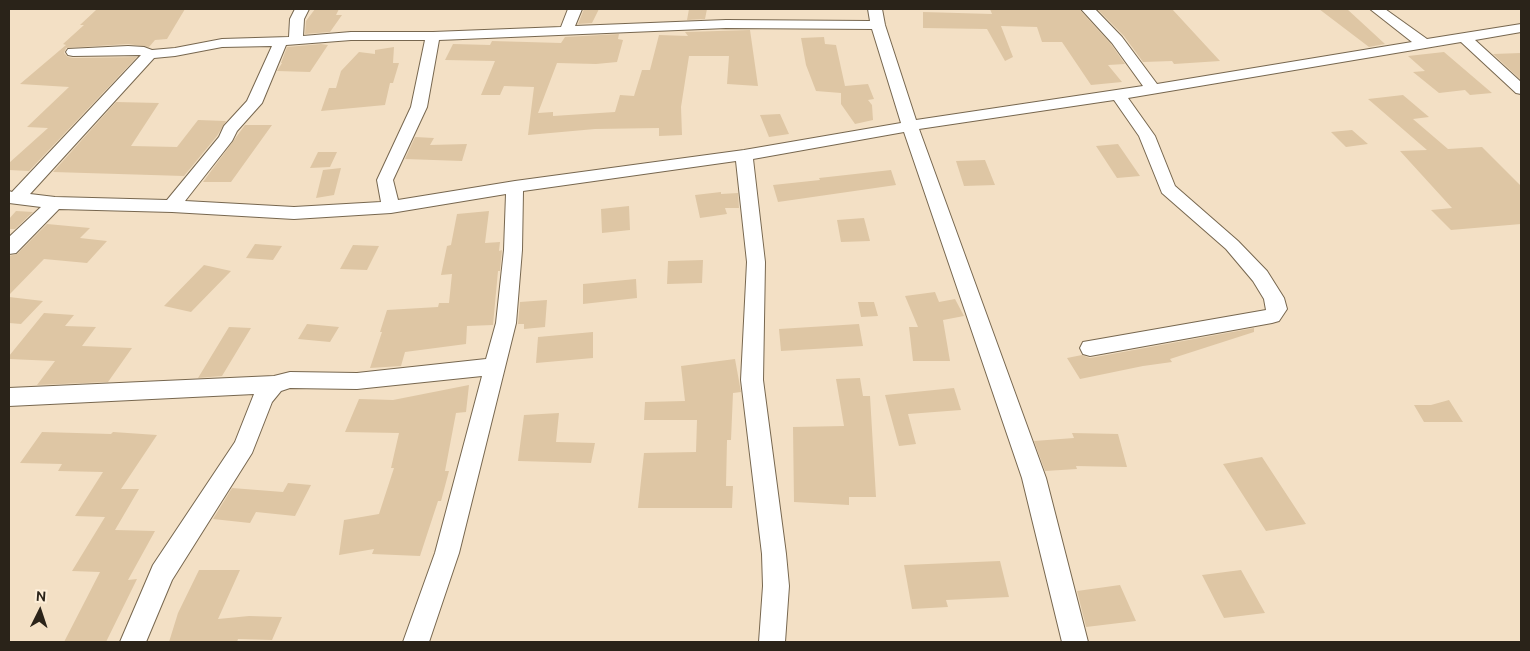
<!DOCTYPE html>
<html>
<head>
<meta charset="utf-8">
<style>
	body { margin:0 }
	#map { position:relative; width:1530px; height:651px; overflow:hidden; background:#f3e0c5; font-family:Ubuntu,sans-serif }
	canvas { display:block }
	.frame { position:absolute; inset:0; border:10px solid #2a2319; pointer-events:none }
	.north { position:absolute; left:15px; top:586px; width:50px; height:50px; -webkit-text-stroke:4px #fdeed8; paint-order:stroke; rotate:4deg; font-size:14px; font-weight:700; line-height:20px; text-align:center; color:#2a2319 }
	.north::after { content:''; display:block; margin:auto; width:18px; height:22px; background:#2a2319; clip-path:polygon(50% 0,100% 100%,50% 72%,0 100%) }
</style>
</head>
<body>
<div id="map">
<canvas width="1530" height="651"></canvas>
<div class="frame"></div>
<div class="north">N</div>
</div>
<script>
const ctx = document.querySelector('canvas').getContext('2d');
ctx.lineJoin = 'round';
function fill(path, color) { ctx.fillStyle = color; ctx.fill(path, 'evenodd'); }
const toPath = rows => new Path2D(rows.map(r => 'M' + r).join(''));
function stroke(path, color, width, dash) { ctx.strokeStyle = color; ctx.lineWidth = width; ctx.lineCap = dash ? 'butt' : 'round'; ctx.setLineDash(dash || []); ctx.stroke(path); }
const building = toPath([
	[157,9,185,9,167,39,155,40,149,47,128,44,66,48,64,53,68,57,73,58,137,57,29,171,9,170,9,163,48,128,27,127,69,87,20,84,66,45,63,44,84,25,80,25,96,10],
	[315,9,339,9,336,15,342,15,330,32,305,34,306,21],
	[584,9,599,9,592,23,578,24],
	[689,9,707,9,705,19,687,20],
	[990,9,1079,9,1111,44,1125,64,1108,65,1122,82,1091,85,1062,42,1042,42,1037,27,1001,26,1013,57,1005,61,987,29,923,28,923,12,992,14],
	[1097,9,1172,9,1220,61,1174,64,1172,61,1143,62,1124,36],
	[1319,9,1347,9,1385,44,1369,47],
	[750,30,758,86,727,84,729,56,689,56,681,107,682,135,659,136,659,128,595,129,528,135,534,87,504,86,500,95,481,95,495,61,445,60,453,44,490,45,492,41,561,43,565,37,619,34,618,39,623,40,617,62,596,64,557,63,538,113,553,112,553,116,615,112,620,95,634,96,642,70,650,70,659,35,688,36,685,32],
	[824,37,825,44,836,45,845,86,868,84,874,99,868,100,872,105,873,120,855,124,841,104,841,93,816,91,806,65,801,38],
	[321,44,328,45,310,72,277,71,282,63,281,63,287,47],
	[394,47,393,63,399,63,393,83,390,83,385,105,321,111,329,88,336,88,341,71,359,52,375,54,375,50],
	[1444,52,1492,93,1470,95,1465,90,1439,93,1413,72,1425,71,1408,56],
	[1521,53,1521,80,1493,54],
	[1403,95,1429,117,1413,119,1448,149,1482,147,1521,186,1521,224,1451,230,1431,210,1452,208,1400,151,1427,150,1368,99],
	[116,102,159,103,131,146,177,147,198,120,226,121,217,136,184,176,53,172],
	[780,114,789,134,769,137,760,115],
	[245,125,272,125,231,182,203,182],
	[1352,130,1368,144,1346,147,1331,132],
	[415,137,434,138,430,145,467,144,462,161,405,159],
	[1118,144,1140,176,1117,178,1096,146],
	[318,152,337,152,330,167,310,168],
	[985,160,995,185,964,186,956,161],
	[341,168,334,195,316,198,323,170],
	[891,170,896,185,778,202,773,185,820,180,819,178],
	[721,192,721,194,738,193,739,208,725,208,727,214,700,218,695,195],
	[629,206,630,230,602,233,601,209],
	[16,211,33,212,15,229,9,229,9,219],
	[489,211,485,243,500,242,499,251,502,250,500,271,498,271,493,325,467,326,466,344,405,352,401,366,370,368,382,332,380,332,387,310,438,307,439,303,449,303,452,274,441,275,447,246,451,245,457,214],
	[864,218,870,241,841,242,837,220],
	[47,224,90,228,80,238,107,241,87,263,44,259,9,295,9,256,17,254],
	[255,244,282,246,273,260,246,258],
	[353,245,379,246,367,270,340,269],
	[703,260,702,283,667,284,668,261],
	[204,265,231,271,191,312,164,306],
	[636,279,637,298,583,304,583,284],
	[935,292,939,302,955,299,964,316,943,320,950,361,913,361,909,327,918,327,905,296],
	[9,297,43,301,21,324,9,323],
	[547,300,545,327,524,329,524,324,518,324,520,302],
	[858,302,874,302,878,316,861,317],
	[44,313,74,315,65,326,96,327,82,346,132,348,108,382,37,385,55,361,9,359,9,356],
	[307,324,339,327,330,342,298,339],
	[859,324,863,346,781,351,779,329],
	[229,327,251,328,222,376,198,378],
	[1254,328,1254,332,1170,359,1172,362,1143,366,1080,379,1067,358,1082,355,1090,358],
	[593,332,593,358,536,363,538,337],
	[735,359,741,392,733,393,731,440,727,440,726,486,733,486,732,508,638,508,644,453,696,452,697,420,644,420,645,402,685,401,681,366],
	[860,378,863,396,870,396,876,497,849,497,849,505,794,502,793,427,844,426,836,379],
	[469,385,466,412,456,413,445,471,449,471,441,501,438,501,420,556,372,554,374,549,339,555,344,520,379,514,394,468,391,468,399,433,345,432,359,399,393,400],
	[954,388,961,410,908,414,916,444,899,446,885,395],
	[1449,400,1463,422,1424,422,1414,405,1431,405],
	[559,413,556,442,595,443,591,463,518,461,524,415],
	[42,432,111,434,113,432,157,435,121,489,139,489,115,530,155,531,128,580,137,579,106,642,64,642,100,572,72,571,105,517,75,516,103,472,58,471,62,464,20,463],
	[1072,433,1118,434,1127,467,1076,466,1077,469,1045,471,1034,441,1074,438],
	[1262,457,1306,524,1266,531,1223,464],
	[288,483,311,485,295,516,256,512,250,523,213,519,232,488,283,492],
	[1000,561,1009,597,946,600,948,607,912,609,904,565],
	[199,570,240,570,218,619,249,616,282,617,272,640,238,639,237,642,169,642,178,613],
	[1241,570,1265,613,1224,618,1202,575],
	[1120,585,1136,621,1086,627,1077,591]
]);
const street = toPath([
	[295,9,309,9,304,19,303,36,351,32,433,32,561,27,568,9,582,9,575,26,726,20,870,21,868,9,882,9,885,25,916,120,1143,86,1112,43,1081,9,1095,9,1122,37,1157,84,1412,42,1370,9,1385,9,1427,39,1521,24,1521,32,1475,40,1521,82,1521,94,1516,93,1461,42,1128,98,1155,136,1175,186,1238,241,1267,271,1284,298,1287,309,1279,321,1272,323,1090,356,1083,354,1080,348,1083,342,1266,310,1264,299,1253,281,1226,249,1162,193,1139,136,1114,100,919,129,1046,478,1088,642,1062,642,1022,478,904,132,753,159,765,262,763,380,786,554,789,586,785,642,759,642,763,586,762,554,741,380,747,262,736,161,523,191,522,250,516,323,459,553,429,642,403,642,435,553,482,376,357,389,290,388,281,391,272,402,252,453,172,580,146,642,120,642,153,565,235,442,254,394,9,406,9,388,274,376,290,372,357,373,486,359,496,323,504,250,506,194,391,213,294,219,172,212,59,209,16,253,9,254,9,237,41,207,9,203,9,191,12,192,141,55,73,56,68,55,66,52,68,49,128,46,144,47,152,50,175,48,222,39,289,37,290,19,295,9],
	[726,28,872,29,901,123,744,150,515,181,398,200,393,180,427,107,439,40,726,28],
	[351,40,425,40,411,107,377,180,381,202,294,207,185,201,232,141,237,131,262,103,286,45,351,40],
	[272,46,247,101,224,126,219,137,167,200,55,197,30,194,154,58,175,56,222,47,272,46]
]);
fill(building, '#dec6a4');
stroke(street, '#77674f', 2);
fill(street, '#fff');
</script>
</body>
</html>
